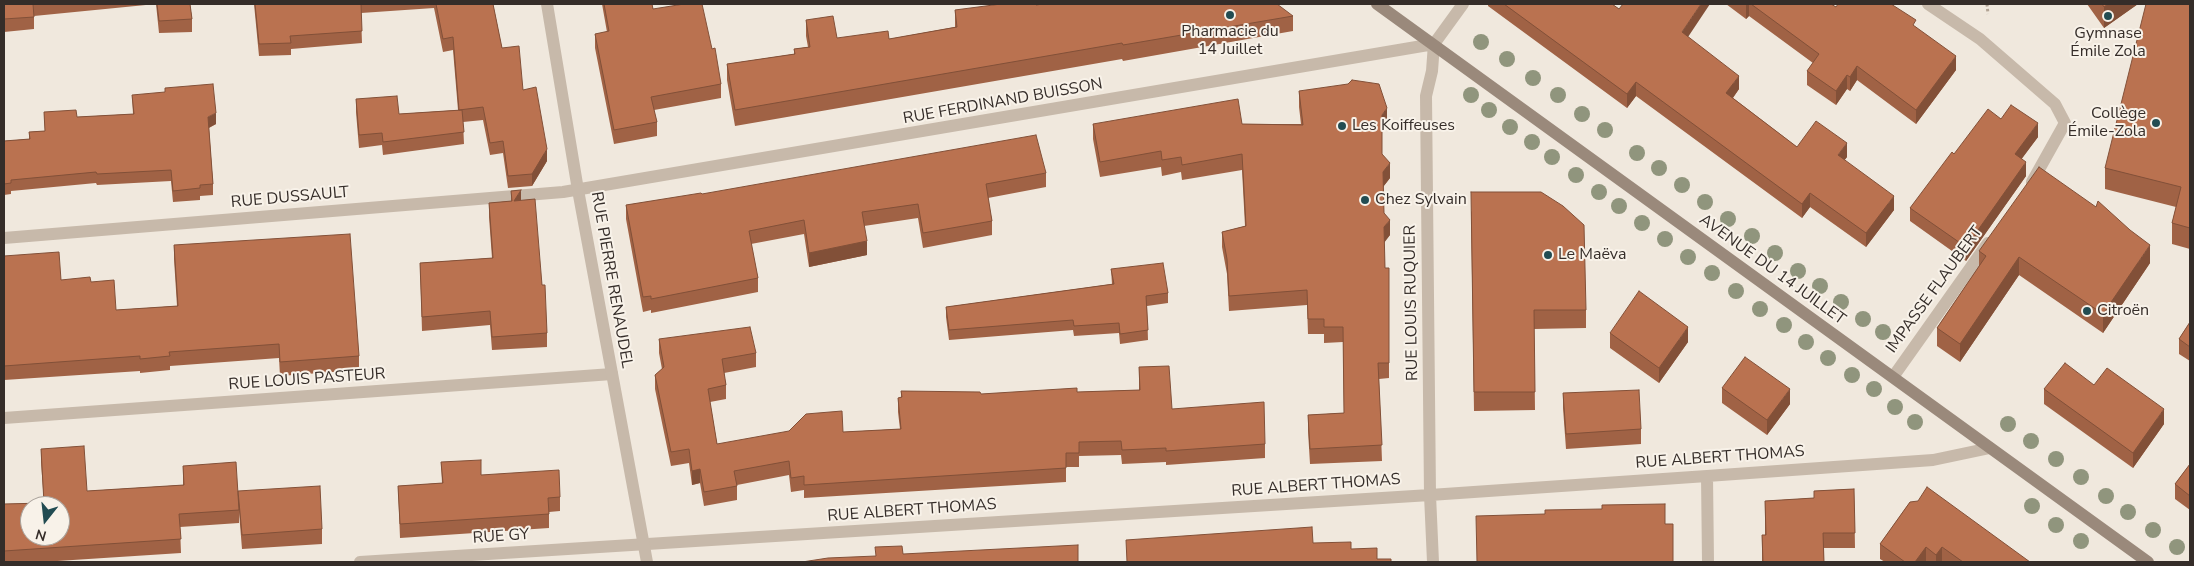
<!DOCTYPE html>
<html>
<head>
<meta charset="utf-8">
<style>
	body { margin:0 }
	#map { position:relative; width:2194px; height:566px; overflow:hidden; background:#f0e8dd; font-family:"Nunito Sans",sans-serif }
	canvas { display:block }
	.frame { position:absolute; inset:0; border:5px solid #352d29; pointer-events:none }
	.north { position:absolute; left:20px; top:496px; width:50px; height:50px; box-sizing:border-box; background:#f8f2e9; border:1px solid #aaa39c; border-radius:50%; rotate:196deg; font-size:14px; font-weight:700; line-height:20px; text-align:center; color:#352d29 }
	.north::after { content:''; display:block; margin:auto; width:18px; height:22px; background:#224c52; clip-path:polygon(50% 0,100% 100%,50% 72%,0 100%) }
</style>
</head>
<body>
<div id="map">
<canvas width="2194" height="566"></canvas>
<div class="frame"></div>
<div class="north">N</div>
</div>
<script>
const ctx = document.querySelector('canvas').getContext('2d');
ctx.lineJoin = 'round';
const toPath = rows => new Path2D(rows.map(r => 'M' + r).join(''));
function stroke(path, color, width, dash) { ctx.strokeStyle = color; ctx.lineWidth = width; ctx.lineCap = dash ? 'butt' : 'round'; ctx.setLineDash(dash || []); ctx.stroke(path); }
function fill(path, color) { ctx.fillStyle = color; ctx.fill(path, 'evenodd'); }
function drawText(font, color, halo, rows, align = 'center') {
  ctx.font = font + ' "Nunito Sans",sans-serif'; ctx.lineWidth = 4; ctx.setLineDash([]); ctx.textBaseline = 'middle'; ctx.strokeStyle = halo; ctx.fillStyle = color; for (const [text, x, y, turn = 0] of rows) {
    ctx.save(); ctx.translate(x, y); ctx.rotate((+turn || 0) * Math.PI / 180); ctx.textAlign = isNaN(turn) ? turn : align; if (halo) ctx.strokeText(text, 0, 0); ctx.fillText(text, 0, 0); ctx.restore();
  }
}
const path = toPath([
	[1987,4,1988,14]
]);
const minor = toPath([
	[1928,4,1980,39,2055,104,2065,123,2032,182],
	[1434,44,1463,4],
	[4,238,563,192,1434,44],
	[1893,377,1988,243],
	[4,418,612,374],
	[1707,476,1708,562],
	[360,562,1430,495,1707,476,1933,460,1990,448],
	[1433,562,1430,495,1426,96,1432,71,1434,44]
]);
const tertiary = toPath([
	[547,4,578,190,647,562]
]);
const secondary = toPath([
	[1377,4,2148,562]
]);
const trees = [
	[1481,42],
	[1507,59],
	[1533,78],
	[1471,95],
	[1558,95],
	[1489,110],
	[1582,114],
	[1510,127],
	[1605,130],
	[1532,142],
	[1637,153],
	[1552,157],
	[1659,168],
	[1576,175],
	[1682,185],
	[1599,192],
	[1705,202],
	[1619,206],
	[1728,219],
	[1642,223],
	[1752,236],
	[1665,239],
	[1775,253],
	[1688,257],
	[1798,271],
	[1712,273],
	[1820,286],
	[1736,291],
	[1841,302],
	[1760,309],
	[1863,319],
	[1784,325],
	[1883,332],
	[1806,342],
	[1828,358],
	[1852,375],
	[1874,389],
	[1895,407],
	[1915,422],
	[2008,424],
	[2031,441],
	[2056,459],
	[2081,477],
	[2106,496],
	[2032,506],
	[2128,512],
	[2056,525],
	[2153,530],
	[2081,541],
	[2177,547]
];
const wall = toPath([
	[4,4,190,4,192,19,192,32,159,33,156,4,34,16,34,29,4,32],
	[254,4,493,4,502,48,523,90,547,161,532,186,508,188,503,153,490,155,483,120,463,122,464,144,383,155,382,145,359,148,356,112,356,99,399,114,458,110,453,50,443,52,434,8,361,13,362,43,291,49,291,55,259,56],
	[602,4,652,4,653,9,712,49,721,84,721,98,654,110,657,122,657,136,614,144,595,48,595,34,607,32],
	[1488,4,1612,4,1619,9,1688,37,1739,89,1733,98,1797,147,1847,157,1844,160,1894,210,1866,247,1810,207,1802,218,1636,96,1627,108,1488,6],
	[1726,4,1831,4,1836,7,1916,27,1956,70,1916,124,1857,80,1850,91,1847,89,1836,105,1807,85,1807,71,1813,63,1749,16,1746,19],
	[2087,4,2138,4,2104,28],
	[2190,4,2190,249,2172,244,2172,223,2176,207,2105,189,2105,168],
	[1036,5,1293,16,1293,31,1123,61,1122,59,735,126,727,80,727,64,794,54,794,49,808,47,806,36,806,20,837,38,889,39,955,27,955,10],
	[1299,91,1387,124,1382,130,1382,154,1390,178,1383,187,1384,213,1390,235,1384,242,1385,268,1389,268,1389,378,1379,379,1382,461,1310,464,1308,431,1308,415,1344,413,1343,342,1324,343,1324,334,1308,334,1307,305,1229,311,1227,274,1222,247,1222,232,1245,226,1242,170,1182,180,1181,172,1162,176,1161,167,1100,177,1093,139,1093,124,1301,124,1299,107],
	[132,95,216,124,209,128,213,184,213,195,200,196,200,200,173,202,171,181,97,185,96,183,11,191,11,194,4,195,4,141,29,139,29,132,45,131,44,112,77,117,133,114],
	[2001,119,2038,137,2021,159,2026,176,1966,261,1910,221,1910,208,1954,154],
	[1046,173,1046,187,988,198,992,221,992,235,923,248,918,218,864,226,867,255,809,267,804,234,751,244,758,278,758,292,651,313,651,310,643,312,626,219,626,205,702,194],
	[511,191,521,200,542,285,547,333,547,347,492,350,490,325,422,331,420,263,492,258,489,217,489,203,511,201],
	[1471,211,1586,310,1586,328,1534,329,1535,410,1474,411],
	[174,245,359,356,359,370,280,376,279,358,170,366,170,370,140,373,140,371,4,380,4,256,61,280,116,310,177,306,174,259],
	[1979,251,2150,263,2103,333,2019,275,1960,362,1937,346,1937,328,1979,266],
	[1111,269,1168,293,1168,303,1147,306,1148,340,1120,344,1119,333,1074,336,1073,330,949,340,946,317,946,307,1112,284],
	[2190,322,2190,361,2179,354,2179,339],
	[1610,333,1688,342,1659,383,1610,348],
	[659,339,756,353,756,367,724,373,726,385,726,399,710,402,717,444,843,432,900,429,898,412,898,398,901,397,901,391,981,394,1077,392,1139,390,1139,367,1172,409,1265,444,1265,458,1166,465,1166,462,1122,464,1121,455,1079,456,1079,467,1066,467,1066,482,804,498,804,490,791,492,789,475,737,485,737,500,704,506,700,483,692,485,689,463,671,466,655,389,655,375,662,369,659,353],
	[2094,385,2164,424,2133,468,2044,404,2044,389],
	[1722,388,1790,404,1767,435,1722,403],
	[1563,393,1641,429,1641,444,1566,449,1563,408],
	[41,449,87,491,183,485,183,466,238,498,322,529,322,544,242,549,239,512,239,523,180,527,181,553,42,562,4,562,4,504,44,503,41,462],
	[441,462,481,475,560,497,560,511,549,512,549,528,400,538,398,486,442,483],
	[2190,464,2190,510,2175,499,2175,484],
	[1854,489,1855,548,1824,548,1824,562,1762,562,1762,535,1765,535,1765,501,1814,498,1814,491],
	[1910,502,2030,562,1885,562,1880,559,1880,544]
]);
const shadedWall = toPath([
	[1701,4,1710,4,1682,46,1682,32],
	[1747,4,1749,4,1749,16,1746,19,1746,5],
	[2108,4,2138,4,2104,28,2104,7],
	[1956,56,1956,70,1916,124,1916,110],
	[1857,66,1857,80,1850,91,1850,77],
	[1847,75,1847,89,1836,105,1836,91],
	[1739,76,1739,89,1726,107,1726,93],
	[1636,82,1636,96,1627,108,1627,94],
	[1387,108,1387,124,1382,130,1382,115],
	[216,113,216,124,208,128,208,117],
	[2038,123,2038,137,2015,168,2015,154],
	[1847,143,1847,157,1838,169,1838,155],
	[547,149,547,161,532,186,532,174],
	[2026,162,2026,176,1966,261,1966,247],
	[1390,163,1390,178,1383,187,1383,172],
	[521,190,521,204,514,201],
	[1810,193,1810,207,1802,218,1802,204],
	[1894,196,1894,210,1866,247,1866,233],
	[1390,220,1390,235,1384,243,1384,227],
	[867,241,867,255,809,267,809,253],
	[2150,245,2150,263,2103,333,2103,314],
	[2019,257,2019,275,1960,362,1960,344],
	[1688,327,1688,342,1659,383,1659,368],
	[1790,389,1790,404,1767,435,1767,420],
	[2164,409,2164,424,2133,468,2133,453],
	[700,469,700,483,692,485,692,471],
	[1926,547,1926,562,1915,562],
	[1942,547,1942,562,1936,562,1936,555]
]);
const building = toPath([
	[4,4,33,4,34,17,4,19,4,4],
	[157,4,190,4,192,19,159,21,157,4],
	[255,4,361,4,362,31,290,36,291,43,259,44,255,4],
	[436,4,493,4,502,48,519,46,523,90,536,87,547,149,532,174,508,176,503,141,490,143,483,107,459,110,453,37,443,39,436,4],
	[604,4,652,4,653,9,684,4,702,4,712,49,715,48,721,84,651,97,657,122,614,130,595,34,609,31,604,4],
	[1001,4,1036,4,1036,5,1043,4,1277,4,1293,16,1123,45,1122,43,735,110,727,64,795,54,794,49,810,47,806,20,833,16,837,38,888,31,889,39,957,27,955,10,1001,4],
	[1504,4,1612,4,1619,9,1623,4,1701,4,1682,32,1739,76,1726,93,1797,147,1816,121,1847,143,1838,155,1894,196,1866,233,1810,193,1802,204,1636,82,1627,94,1504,4],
	[1751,4,1831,4,1836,7,1838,4,1891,4,1916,20,1913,25,1956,56,1916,110,1857,66,1850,77,1847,75,1836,91,1807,71,1819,54,1751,4],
	[2102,4,2108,4,2104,7,2102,4],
	[2146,4,2190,4,2190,228,2172,223,2181,187,2105,168,2146,4],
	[1352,80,1379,84,1387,108,1382,115,1382,154,1390,163,1383,172,1384,213,1390,220,1384,227,1385,268,1389,268,1389,363,1378,363,1382,445,1310,449,1308,415,1344,413,1343,327,1324,327,1324,319,1308,319,1307,290,1229,296,1227,259,1222,232,1246,226,1242,154,1182,165,1181,157,1162,160,1161,151,1100,162,1093,124,1238,99,1242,124,1303,125,1299,91,1348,84,1352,80],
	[213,84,216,113,208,117,213,184,200,185,200,188,173,191,171,170,97,174,96,172,11,180,11,183,4,184,4,141,30,139,29,132,45,131,44,112,76,110,77,117,134,114,132,95,165,92,165,88,213,84],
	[397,96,399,114,462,110,464,132,383,142,382,133,359,135,356,99,397,96],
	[2011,105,2038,123,2015,154,2026,162,1966,247,1910,208,1952,152,1954,154,1988,109,2001,119,2011,105],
	[1036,135,1046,173,986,184,992,221,923,233,918,204,862,212,867,241,809,253,804,220,749,231,758,278,651,299,651,296,643,297,626,205,701,193,702,194,1036,135],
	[2039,167,2096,207,2098,201,2130,230,2150,245,2103,314,2019,257,1960,344,1937,328,1986,256,1979,251,2039,167],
	[521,190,514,201,535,199,542,285,545,285,547,333,492,337,490,311,422,317,420,263,493,258,489,203,512,201,511,191,521,190],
	[1471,192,1541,192,1563,206,1584,225,1586,310,1534,310,1535,392,1474,392,1471,192],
	[350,234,359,356,280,362,279,344,169,352,170,356,140,359,140,356,4,366,4,256,59,252,61,280,90,277,91,282,114,280,116,310,178,306,174,245,350,234],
	[1163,263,1168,293,1146,296,1148,330,1120,334,1119,323,1074,326,1073,320,949,330,946,307,1114,284,1111,269,1163,263],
	[1639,291,1688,327,1659,368,1610,333,1639,291],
	[2190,322,2190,347,2179,339,2190,322],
	[750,327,756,353,722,359,726,385,708,389,717,444,789,431,806,414,842,411,843,432,901,429,898,398,902,397,901,391,980,392,981,394,1077,388,1077,392,1140,390,1139,367,1169,366,1172,409,1264,402,1265,444,1166,451,1166,448,1122,450,1121,441,1079,442,1079,453,1066,453,1066,468,804,485,804,476,791,478,789,461,734,471,737,486,704,492,700,469,692,471,689,449,671,452,655,375,664,367,659,339,750,327],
	[1745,357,1790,389,1767,420,1722,388,1745,357],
	[2065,363,2094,385,2107,368,2164,409,2133,453,2044,389,2065,363],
	[1639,390,1641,429,1566,434,1563,393,1639,390],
	[84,446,87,491,184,485,183,466,236,462,239,510,179,514,181,539,4,551,4,504,44,503,41,449,84,446],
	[30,506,60,506,60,536,30,536,30,506],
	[481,460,481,475,559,470,560,497,548,498,549,514,400,524,398,486,443,483,441,462,481,460],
	[2190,464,2190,496,2175,484,2190,464],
	[320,486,322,529,242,535,238,491,320,486],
	[1927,487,2030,562,1963,562,1942,547,1936,555,1926,547,1915,562,1905,562,1880,544,1910,502,1918,501,1927,487],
	[1854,489,1855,533,1823,533,1824,562,1763,562,1762,535,1766,535,1765,501,1814,498,1814,491,1854,489],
	[1665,504,1665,524,1673,524,1673,562,1477,562,1476,516,1545,514,1545,510,1602,509,1602,505,1665,504],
	[1312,527,1313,543,1351,542,1351,549,1377,548,1377,559,1391,559,1391,562,1127,562,1126,540,1312,527],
	[1078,545,1078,562,802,562,828,558,876,556,875,547,902,546,903,554,1078,545]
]);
const markers = [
	[1230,15,5,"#224c52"],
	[2108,16,5,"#224c52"],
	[2156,123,5,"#224c52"],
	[1342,126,5,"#224c52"],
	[1365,200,5,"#224c52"],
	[1548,255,5,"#224c52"],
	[2087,311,5,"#224c52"]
];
const poiNames = [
	["Pharmacie du",1230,32,"center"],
	["14 Juillet",1230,50,"center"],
	["Gymnase",2108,34,"center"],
	["Émile Zola",2108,52,"center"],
	["Collège",2146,114,"right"],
	["Émile-Zola",2146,132,"right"],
	["Les Koiffeuses",1352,126],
	["Chez Sylvain",1375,200],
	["Le Maëva",1558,255],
	["Citroën",2097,311]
];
const streetNames = [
	["RUE FERDINAND BUISSON",1003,102,-10],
	["RUE DUSSAULT",290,198,-5],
	["AVENUE DU 14 JUILLET",1772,270,36],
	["RUE PIERRE RENAUDEL",611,280,80],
	["IMPASSE FLAUBERT",1935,290,-54],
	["RUE LOUIS RUQUIER",1412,303,-91],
	["RUE LOUIS PASTEUR",307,380,-4],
	["RUE ALBERT THOMAS",1720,458,-4],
	["RUE ALBERT THOMAS",1316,486,-4],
	["RUE ALBERT THOMAS",912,511,-4],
	["RUE GY",501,537,-4]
];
stroke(path, '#b2a394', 3, [2.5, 2.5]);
stroke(minor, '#c7b9aa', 12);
stroke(tertiary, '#c7b9aa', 12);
stroke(secondary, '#9a897b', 12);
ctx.fillStyle = '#90957d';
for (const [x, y] of trees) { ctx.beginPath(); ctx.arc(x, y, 8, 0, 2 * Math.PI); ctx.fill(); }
fill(wall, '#a06245');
fill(shadedWall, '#825038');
fill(building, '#ba7250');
stroke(building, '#825038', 1);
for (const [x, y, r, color] of markers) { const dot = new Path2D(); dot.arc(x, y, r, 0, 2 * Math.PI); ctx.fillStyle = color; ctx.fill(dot); stroke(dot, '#f8f2e9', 2); }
drawText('16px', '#352d29', '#f8f2e9', poiNames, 'left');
drawText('16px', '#352d29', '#f8f2e9', streetNames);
</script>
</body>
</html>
